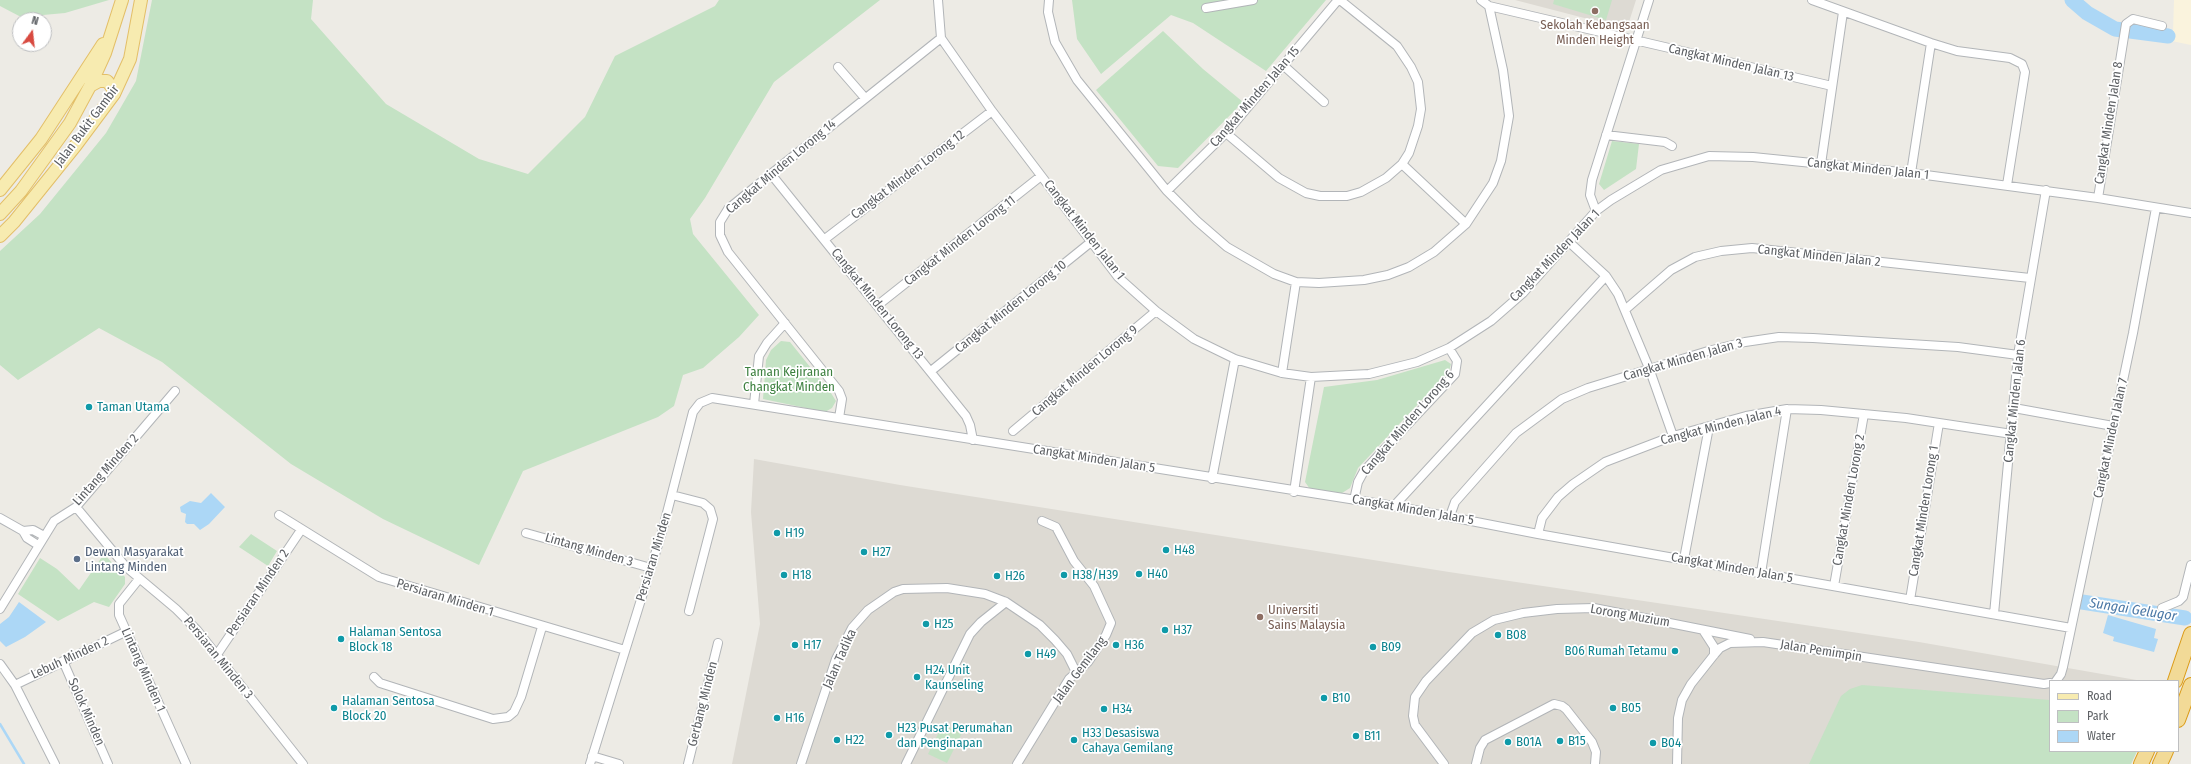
<!DOCTYPE html>
<html>
<head>
<meta charset="utf-8">
<style>
	body { margin:0 }
	#map { position:relative; width:2191px; height:764px; overflow:hidden; background:#edebe5; font-family:"Fira Sans Condensed",sans-serif }
	canvas { display:block }
	.legend { position:absolute; left:2049px; top:680px; width:130px; height:72px; box-sizing:border-box; background:#fff; border:1px solid #bebfc1; margin:0; padding:5px 7px; list-style:none; font-size:12px; color:#5d6064 }
	.legend li { display:flex; align-items:center; gap:8px; height:20px }
	.legend b { width:20px; border:1px solid #bebfc1 }
	.north { position:absolute; left:12px; top:12px; width:40px; height:40px; box-sizing:border-box; background:#fff; border:1px solid #bebfc1; border-radius:50%; rotate:15deg; font-size:11px; font-weight:700; line-height:16px; text-align:center; color:#5d6064 }
	.north::after { content:''; display:block; margin:auto; width:14px; height:18px; background:#d84a40; clip-path:polygon(50% 0,100% 100%,50% 72%,0 100%) }
</style>
</head>
<body>
<div id="map">
<canvas width="2191" height="764"></canvas>
<ul class="legend">
<li><b style="height:5px;background:#f7ebb0"></b>Road</li>
<li><b style="height:11px;background:#c4e2c4"></b>Park</li>
<li><b style="height:11px;background:#acd7f6"></b>Water</li>
</ul>
<div class="north">N</div>
</div>
<script>
const ctx = document.querySelector('canvas').getContext('2d');
ctx.lineJoin = 'round';
function fill(path, color) { ctx.fillStyle = color; ctx.fill(path, 'evenodd'); }
const toPath = rows => new Path2D(rows.map(r => 'M' + r).join(''));
function stroke(path, color, width, dash) { ctx.strokeStyle = color; ctx.lineWidth = width; ctx.lineCap = dash ? 'butt' : 'round'; ctx.setLineDash(dash || []); ctx.stroke(path); }
function drawText(font, color, halo, rows, align = 'center') {
  ctx.font = font + ' "Fira Sans Condensed",sans-serif'; ctx.lineWidth = 3.5; ctx.setLineDash([]); ctx.textBaseline = 'middle'; ctx.strokeStyle = halo; ctx.fillStyle = color; for (const [text, x, y, turn = 0] of rows) {
    ctx.save(); ctx.translate(x, y); ctx.rotate((+turn || 0) * Math.PI / 180); ctx.textAlign = isNaN(turn) ? turn : align; if (halo) ctx.strokeText(text, 0, 0); ctx.fillText(text, 0, 0); ctx.restore();
  }
}
const commercial = toPath([
	[2174,0,2191,0,2191,45,2167,40,2169,31,2173,32]
]);
const education = toPath([
	[1515,0,1636,0,1629,22,1619,27],
	[754,459,900,485,1449,572,1919,642,2142,681,2050,681,2050,751,2137,751,2131,764,732,764,760,624,751,512]
]);
const green = toPath([
	[0,0,109,0,65,13,21,17,0,6],
	[152,0,313,0,311,19,386,104,479,159,528,174,585,117,615,56,715,6,719,0,880,0,774,82,705,198,690,219,693,234,759,315,739,337,703,368,683,375,674,406,658,417,523,471,479,565,383,519,291,464,162,362,99,328,18,380,0,365,0,251,40,214,106,133,136,81],
	[1072,0,1326,0,1266,71,1193,23,1171,15,1101,74,1077,39],
	[1554,0,1612,0,1606,20,1553,4],
	[1163,31,1203,69,1243,102,1178,168,1158,166,1096,90],
	[1612,141,1639,144,1636,169,1604,190,1599,184],
	[781,341,790,342,831,393,836,401,832,408,825,412,763,399,766,360,771,350],
	[1445,360,1451,364,1449,371,1358,468,1350,488,1342,493,1310,489,1305,482,1324,387,1377,380],
	[251,534,277,551,268,566,239,547],
	[104,554,125,577,125,584,109,607,94,602,58,621,18,594,40,558,57,569,79,590],
	[1862,685,2050,700,2050,751,2137,751,2131,764,1809,764,1841,696,1850,689],
	[943,724,962,733,947,763,928,754]
]);
const water = toPath([
	[211,493,225,507,209,524,200,530,194,524,187,524,185,522,186,514,181,512,180,507,190,501,201,503],
	[19,602,46,622,25,637,6,647,0,641,0,624,9,617],
	[2108,615,2156,629,2154,638,2158,639,2154,652,2113,641,2114,637,2103,633]
]);
const stream = toPath([
	[0,724,24,764]
]);
const river = toPath([
	[2072,0,2087,13,2115,29,2168,36],
	[2082,602,2185,618]
]);
const street = toPath([
	[938,0,941,38,992,111,1118,277,1156,311,1194,339,1235,359,1282,373,1311,377,1369,374,1417,362,1449,348,1491,321,1523,293,1596,211,1611,200,1661,170,1709,156,1753,157,1911,173,2098,198,2191,213],
	[1049,0,1048,12,1055,42,1077,80,1167,191,1197,221,1227,247,1274,274,1296,282,1319,283,1364,280,1388,275,1409,267,1434,252,1466,224,1493,183,1501,161,1509,116,1503,70,1489,6,1481,0],
	[1812,0,1931,43,1957,51,2010,58,2022,64,2025,72,2007,185],
	[1489,6,1832,86],
	[1206,8,1253,0],
	[1283,65,1324,102],
	[838,67,865,98],
	[1226,133,1279,178,1306,193,1320,196,1347,196,1361,192,1386,178,1402,164,1409,153,1418,126,1421,109,1418,82,1411,67,1397,46,1340,0],
	[1606,135,1665,142,1672,146],
	[1402,164,1466,224],
	[1821,164,1843,12],
	[1911,173,1931,43],
	[771,174,966,416,970,425,973,440],
	[1167,191,1226,133,1338,0],
	[2098,198,2126,24,2133,19,2162,26],
	[1596,211,1590,195,1592,180,1649,0],
	[825,239,992,111],
	[1569,242,1606,276,1618,294,1649,368,1673,436],
	[878,305,1041,176],
	[1626,309,1671,270,1695,257,1721,251,1752,248,2030,278],
	[931,371,1091,242],
	[1282,373,1296,282],
	[754,404,759,356,767,343,785,323],
	[2014,408,2113,426],
	[839,418,842,399,839,391,728,252,720,235,720,222,728,209,771,174,941,38],
	[1013,431,1156,311],
	[1212,479,1235,359],
	[1294,492,1311,377],
	[672,495,703,503,710,509,713,519,689,611],
	[1354,500,1358,482,1364,471,1455,374,1457,361,1449,348],
	[1394,506,1606,276],
	[76,507,126,567,176,609,197,630,303,764],
	[279,515,379,577,625,650],
	[1450,516,1455,502,1516,433,1562,399,1588,388,1708,351,1745,342,1779,337,1813,338,1958,347,2018,355],
	[0,518,23,531,27,538,38,545],
	[23,531,33,530,44,536],
	[526,533,651,568],
	[1538,534,1542,518,1558,497,1573,484,1605,462,1673,436,1746,416,1787,409,1821,410,1906,418,2012,434],
	[1684,559,1709,427],
	[1761,573,1787,409],
	[139,579,119,604,119,615,186,764],
	[1834,586,1864,414],
	[1910,600,1939,423],
	[2162,608,2179,601,2183,597,2191,565],
	[0,609,54,521,76,507,175,391],
	[1994,614,2018,355,2046,190],
	[1703,630,1714,647,1714,655],
	[216,656,301,530],
	[63,661,108,764],
	[0,664,15,685,55,764],
	[374,677,380,683,493,719,508,717,514,712,521,697,542,627],
	[2056,681,2061,674,2063,667,2133,333,2156,208],
	[15,685,125,632],
	[592,756,619,764],
	[590,764,662,532,693,412,700,403,712,398,1394,506,1538,534,2071,628],
	[688,764,718,643],
	[801,764,836,659,852,628,868,610,894,592,903,589,947,588,985,594,1006,602,1040,625,1055,640,1067,654,1076,672],
	[906,764,970,634,981,622,1006,602],
	[1017,764,1069,679,1088,662,1106,635,1111,623,1094,586,1074,561,1056,527,1042,521],
	[1444,764,1415,725,1413,716,1415,697,1426,681,1472,633,1494,620,1523,613,1557,609,1594,608,1750,639],
	[1476,764,1480,748,1485,740,1554,704,1562,706,1566,709,1592,742,1596,752,1595,764],
	[1677,764,1678,718,1682,700,1691,684,1714,655,1720,648,1730,643,1763,642,2044,684,2050,683]
]);
const primary = toPath([
	[90,86,99,81,107,81,112,87,114,94],
	[0,190,41,139,103,44],
	[0,214,21,191,70,123,90,86,105,53,122,0],
	[0,236,14,222,76,145,114,94,130,59,141,0]
]);
const highway = toPath([
	[2175,681,2191,634],
	[2178,720,2191,685],
	[2141,764,2147,751],
	[2160,764,2166,751]
]);
const markers = [
	[1595,11,4,"#8d6e63"],
	[89,407,4,"#0f9aa8"],
	[777,533,4,"#0f9aa8"],
	[1166,550,4,"#0f9aa8"],
	[864,552,4,"#0f9aa8"],
	[77,559,4,"#5c6f8a"],
	[1139,574,4,"#0f9aa8"],
	[784,575,4,"#0f9aa8"],
	[1064,575,4,"#0f9aa8"],
	[997,576,4,"#0f9aa8"],
	[1260,617,4,"#8d6e63"],
	[926,624,4,"#0f9aa8"],
	[1165,630,4,"#0f9aa8"],
	[1498,635,4,"#0f9aa8"],
	[341,639,4,"#0f9aa8"],
	[795,645,4,"#0f9aa8"],
	[1116,645,4,"#0f9aa8"],
	[1373,647,4,"#0f9aa8"],
	[1675,651,4,"#0f9aa8"],
	[1028,654,4,"#0f9aa8"],
	[917,677,4,"#0f9aa8"],
	[1324,698,4,"#0f9aa8"],
	[334,708,4,"#0f9aa8"],
	[1613,708,4,"#0f9aa8"],
	[1104,709,4,"#0f9aa8"],
	[777,718,4,"#0f9aa8"],
	[889,735,4,"#0f9aa8"],
	[1356,736,4,"#0f9aa8"],
	[837,740,4,"#0f9aa8"],
	[1074,740,4,"#0f9aa8"],
	[1560,741,4,"#0f9aa8"],
	[1508,742,4,"#0f9aa8"],
	[1653,743,4,"#0f9aa8"]
];
const educationNames = [
	["Sekolah Kebangsaan",1595,25],
	["Minden Height",1595,40],
	["Universiti",1268,610,"left"],
	["Sains Malaysia",1268,625,"left"]
];
const streetNames = [
	["Cangkat Minden Jalan 13",1731,63,13],
	["Cangkat Minden Jalan 15",1255,97,-49],
	["Cangkat Minden Jalan 8",2109,123,-81],
	["Jalan Bukit Gambir",87,126,-53],
	["Cangkat Minden Lorong 14",781,167,-40],
	["Cangkat Minden Jalan 1",1868,169,6],
	["Cangkat Minden Lorong 12",908,175,-37],
	["Cangkat Minden Jalan 1",1084,230,52],
	["Cangkat Minden Lorong 11",960,241,-38],
	["Cangkat Minden Jalan 1",1555,256,-46],
	["Cangkat Minden Jalan 2",1819,256,6],
	["Cangkat Minden Lorong 13",877,304,51],
	["Cangkat Minden Lorong 10",1011,307,-39],
	["Cangkat Minden Jalan 3",1683,360,-16],
	["Cangkat Minden Lorong 9",1085,371,-40],
	["Cangkat Minden Jalan 6",2015,401,-84],
	["Cangkat Minden Lorong 6",1408,423,-49],
	["Cangkat Minden Jalan 4",1721,426,-14],
	["Cangkat Minden Jalan 7",2111,438,-78],
	["Cangkat Minden Jalan 5",1094,459,9],
	["Lintang Minden 2",106,470,-48],
	["Cangkat Minden Lorong 2",1849,500,-80],
	["Cangkat Minden Jalan 5",1413,510,10],
	["Cangkat Minden Lorong 1",1924,511,-81],
	["Lintang Minden 3",589,550,16],
	["Persiaran Minden",654,557,-73],
	["Cangkat Minden Jalan 5",1732,568,10],
	["Persiaran Minden 2",258,593,-56],
	["Persiaran Minden 1",445,598,17],
	["Lorong Muzium",1630,616,10],
	["Jalan Pemimpin",1821,651,9],
	["Lebuh Minden 2",70,658,-25],
	["Persiaran Minden 3",218,658,51],
	["Jalan Tadika",840,659,-66],
	["Lintang Minden 1",143,670,66],
	["Jalan Gemilang",1080,670,-53],
	["Gerbang Minden",703,704,-76],
	["Solok Minden",86,712,66]
];
const parkNames = [
	["Taman Kejiranan",789,372],
	["Changkat Minden",789,387]
];
const cultureNames = [
	["Taman Utama",97,407],
	["H19",785,533],
	["H48",1174,550],
	["H27",872,552],
	["H40",1147,574],
	["H18",792,575],
	["H38/H39",1072,575],
	["H26",1005,576],
	["H25",934,624],
	["H37",1173,630],
	["Halaman Sentosa",349,632],
	["Block 18",349,647],
	["B08",1506,635],
	["H17",803,645],
	["H36",1124,645],
	["B09",1381,647],
	["B06 Rumah Tetamu",1667,651,"right"],
	["H49",1036,654],
	["H24 Unit",925,670],
	["Kaunseling",925,685],
	["B10",1332,698],
	["Halaman Sentosa",342,701],
	["Block 20",342,716],
	["B05",1621,708],
	["H34",1112,709],
	["H16",785,718],
	["H23 Pusat Perumahan",897,728],
	["dan Penginapan",897,743],
	["H33 Desasiswa",1082,733],
	["Cahaya Gemilang",1082,748],
	["B11",1364,736],
	["H22",845,740],
	["B15",1568,741],
	["B01A",1516,742],
	["B04",1661,743]
];
const serviceNames = [
	["Dewan Masyarakat",85,552],
	["Lintang Minden",85,567]
];
const waterNames = [
	["Sungai Gelugor",2133,610,9]
];
fill(commercial, '#faf3dd');
fill(education, '#dddad3');
fill(green, '#c4e2c4');
fill(water, '#acd7f6');
stroke(stream, '#acd7f6', 2.5);
stroke(river, '#acd7f6', 15);
stroke(street, '#b2b5b8', 10);
stroke(primary, '#e3bf68', 14);
stroke(highway, '#db9b17', 16);
stroke(street, '#fff', 8);
stroke(primary, '#f7ebb0', 12);
stroke(highway, '#f2da97', 14);
for (const [x, y, r, color] of markers) { const dot = new Path2D(); dot.arc(x, y, r, 0, 2 * Math.PI); ctx.fillStyle = color; ctx.fill(dot); stroke(dot, '#fff', 1.5); }
drawText('13px', '#785e54', '#fff', educationNames);
drawText('13px', '#5d6064', '#fff', streetNames);
drawText('13px', '#3e8140', '#fff', parkNames);
drawText('13px', '#0d838f', '#fff', cultureNames, 'left');
drawText('13px', '#4e5e75', '#fff', serviceNames, 'left');
drawText('italic 14px', '#4b78a6', '#fff', waterNames);
</script>
</body>
</html>
